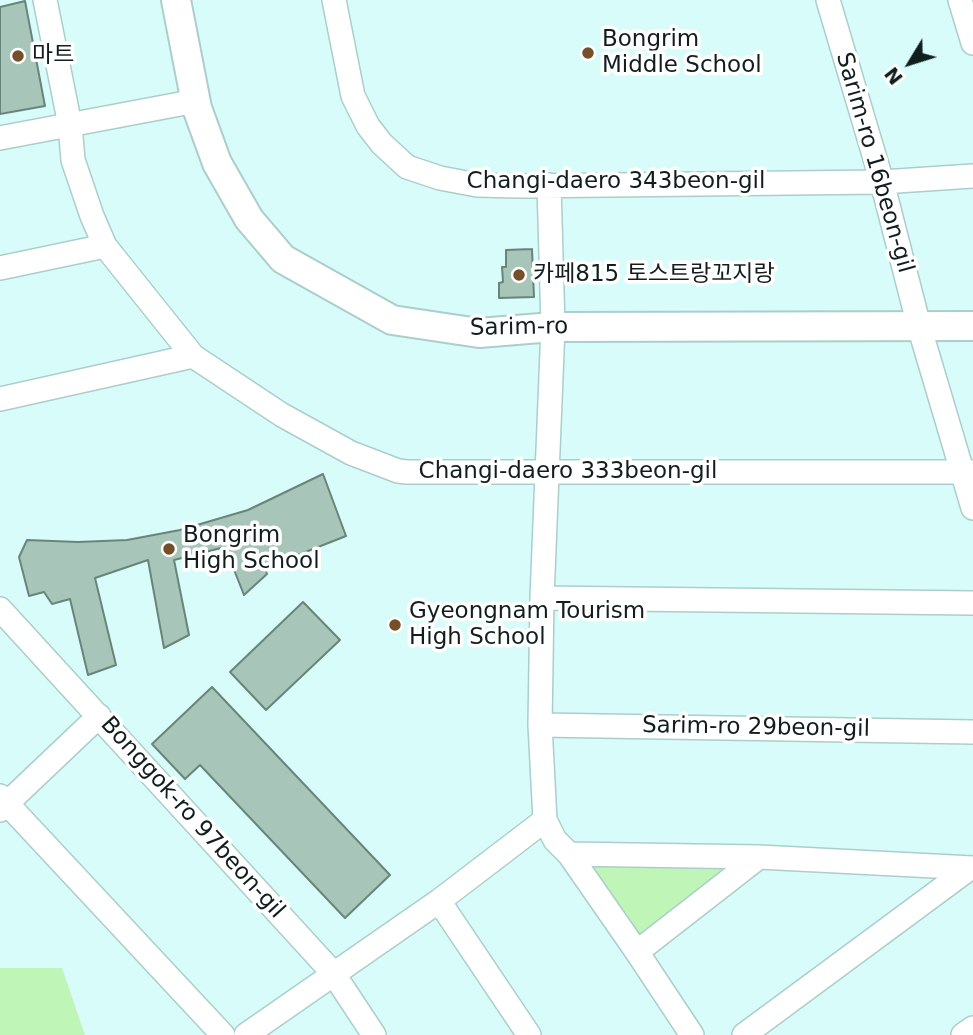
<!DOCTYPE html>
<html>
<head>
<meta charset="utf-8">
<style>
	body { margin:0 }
	#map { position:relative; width:973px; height:1035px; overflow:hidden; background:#d8fcfa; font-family:"DejaVu Sans",sans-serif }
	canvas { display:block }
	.north { position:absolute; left:875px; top:28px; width:70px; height:70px; -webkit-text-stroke:5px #fff; paint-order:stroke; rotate:232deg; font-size:19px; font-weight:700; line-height:28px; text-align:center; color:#111e1d }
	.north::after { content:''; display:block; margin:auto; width:24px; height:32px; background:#111e1d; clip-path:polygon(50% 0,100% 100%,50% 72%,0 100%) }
</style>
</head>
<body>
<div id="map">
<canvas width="973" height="1035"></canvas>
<div class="north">N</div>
</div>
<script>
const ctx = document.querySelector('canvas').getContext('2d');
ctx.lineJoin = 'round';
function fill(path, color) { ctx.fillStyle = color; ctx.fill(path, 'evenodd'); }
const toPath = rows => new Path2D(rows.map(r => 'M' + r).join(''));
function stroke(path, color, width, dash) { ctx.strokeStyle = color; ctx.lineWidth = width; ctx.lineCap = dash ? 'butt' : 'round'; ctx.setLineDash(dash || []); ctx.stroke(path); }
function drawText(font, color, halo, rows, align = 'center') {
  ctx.font = font + ' "DejaVu Sans","Noto Sans KR",sans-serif'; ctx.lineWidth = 7; ctx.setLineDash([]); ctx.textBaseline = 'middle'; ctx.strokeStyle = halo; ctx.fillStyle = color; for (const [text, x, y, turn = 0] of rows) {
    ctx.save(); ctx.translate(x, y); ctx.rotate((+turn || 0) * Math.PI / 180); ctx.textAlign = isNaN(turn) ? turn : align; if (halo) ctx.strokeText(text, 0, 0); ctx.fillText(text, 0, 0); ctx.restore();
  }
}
const green = toPath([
	[581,862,742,862,638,946],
	[0,968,62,968,85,1035,0,1035]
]);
const building = toPath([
	[25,1,45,106,0,114,0,7,25,1],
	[532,249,534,297,499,298,499,283,503,282,502,267,506,267,506,250,532,249],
	[323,474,346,536,265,568,267,574,244,595,225,547,174,560,189,635,164,648,148,560,95,578,116,665,88,675,70,599,52,604,44,592,29,596,19,557,27,540,78,542,127,540,180,530,248,510,323,474],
	[303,602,340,640,266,710,230,672,303,602],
	[212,687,390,875,345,918,200,765,185,779,152,744,212,687]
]);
const minor = toPath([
	[45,0,70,125,73,160,92,216,105,246,193,356,282,415,351,453,398,471,407,472,973,472],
	[334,0,353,96,368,126,382,144,407,167,440,178,477,185,519,186,882,182,973,176],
	[828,0,882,182,919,326,973,508],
	[960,0,973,43],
	[0,138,196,101],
	[549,185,553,327,542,598,540,725,545,820,555,840,569,854,637,952,692,1035],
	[0,268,105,246],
	[0,399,193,356],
	[542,598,973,603],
	[0,609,333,973,374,1035],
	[540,725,973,732],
	[0,796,223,1035],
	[0,810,99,716],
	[569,854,759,857,973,868],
	[439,901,529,1035],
	[637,952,759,857],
	[246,1035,439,901,545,820],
	[744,1035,970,868],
	[963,1035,973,1028]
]);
const tertiary = toPath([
	[176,0,197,108,217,163,249,219,283,259,392,320,479,333,553,327,973,326]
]);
const markers = [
	[588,53,7,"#74502a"],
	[18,56,7,"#74502a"],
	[519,275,7,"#74502a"],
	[169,549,7,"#74502a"],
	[395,625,7,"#74502a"]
];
const poiNames = [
	["Bongrim",602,40],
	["Middle School",602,66],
	["마트",32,56],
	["카페815 토스트랑꼬지랑",533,275],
	["Bongrim",183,536],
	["High School",183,562],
	["Gyeongnam Tourism",409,612],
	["High School",409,638]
];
const streetNames = [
	["Sarim-ro 16beon-gil",874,163,74],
	["Changi-daero 343beon-gil",616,182],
	["Sarim-ro",519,328,-1],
	["Changi-daero 333beon-gil",568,472],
	["Sarim-ro 29beon-gil",756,728,1],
	["Bonggok-ro 97beon-gil",192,818,48]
];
fill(green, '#c0f5b8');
fill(building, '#a7c5b8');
stroke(building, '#698579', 2);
stroke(minor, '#abcecc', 26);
stroke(tertiary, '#abcecc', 32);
stroke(minor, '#fff', 23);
stroke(tertiary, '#fff', 28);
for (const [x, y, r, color] of markers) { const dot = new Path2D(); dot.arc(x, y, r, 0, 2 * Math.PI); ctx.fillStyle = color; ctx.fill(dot); stroke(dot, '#fff', 2.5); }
drawText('23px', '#111e1d', '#fff', poiNames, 'left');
drawText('23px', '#111e1d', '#fff', streetNames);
</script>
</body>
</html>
